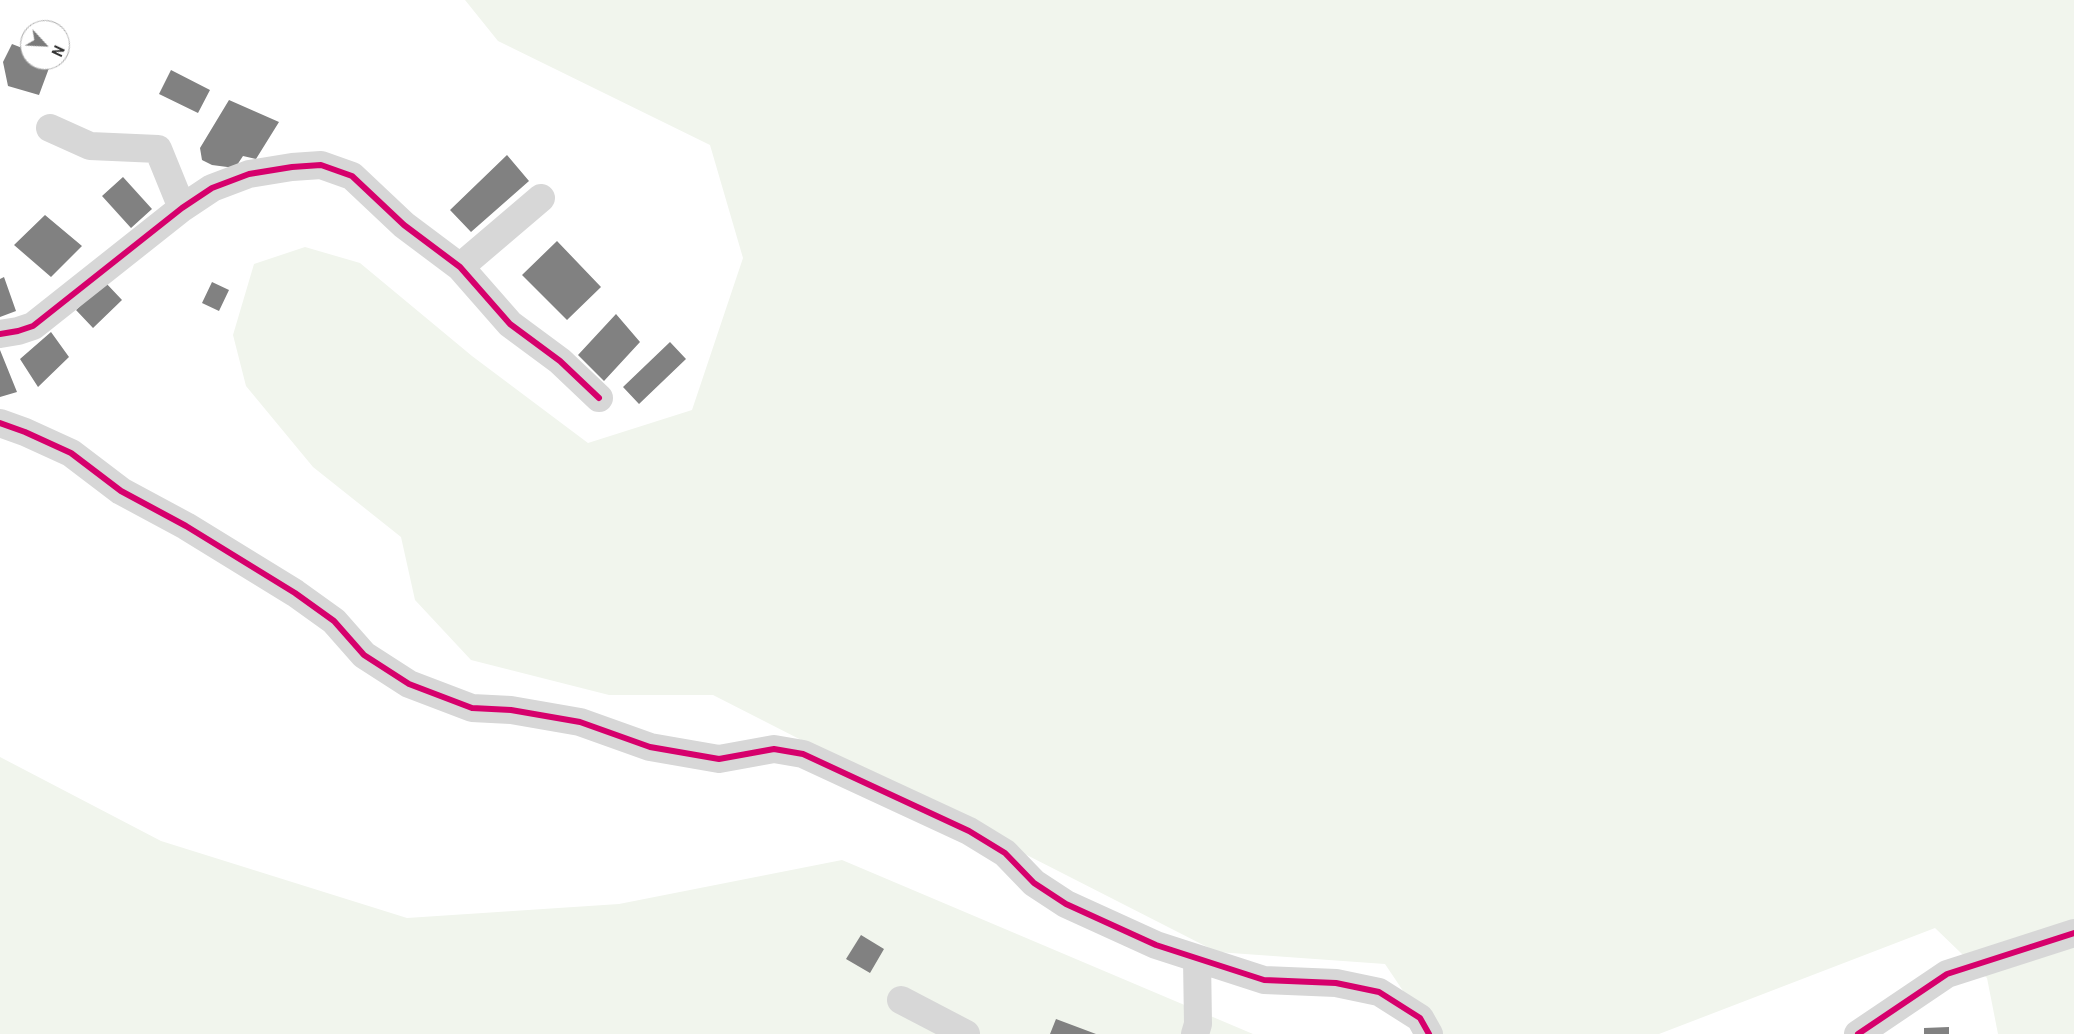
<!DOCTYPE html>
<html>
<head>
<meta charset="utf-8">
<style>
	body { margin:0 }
	#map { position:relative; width:2074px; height:1034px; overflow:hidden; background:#fff; font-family:Roboto,sans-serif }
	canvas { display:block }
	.north { position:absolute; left:20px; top:20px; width:50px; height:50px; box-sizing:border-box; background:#fff; border:1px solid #adadad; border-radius:50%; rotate:115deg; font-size:14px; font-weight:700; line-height:20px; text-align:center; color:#333 }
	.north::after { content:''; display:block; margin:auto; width:18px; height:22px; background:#7a7a7a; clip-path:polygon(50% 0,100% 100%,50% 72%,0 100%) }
</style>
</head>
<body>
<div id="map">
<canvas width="2074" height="1034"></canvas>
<div class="north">N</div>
</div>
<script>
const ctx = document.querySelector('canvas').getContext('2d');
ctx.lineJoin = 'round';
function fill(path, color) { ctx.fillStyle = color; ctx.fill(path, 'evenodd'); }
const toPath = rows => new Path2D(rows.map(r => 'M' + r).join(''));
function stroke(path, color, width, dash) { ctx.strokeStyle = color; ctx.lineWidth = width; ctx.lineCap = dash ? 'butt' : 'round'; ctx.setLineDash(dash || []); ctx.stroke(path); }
const green = toPath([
	[465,0,2074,0,2074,1034,1998,1034,1987,978,1935,928,1659,1034,1432,1034,1385,964,1217,952,713,695,609,695,471,660,415,600,401,537,313,467,246,386,233,335,254,264,305,247,360,263,472,356,588,443,692,410,743,258,710,145,498,41],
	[0,757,161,841,407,918,619,904,842,860,1253,1034,0,1034]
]);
const building = toPath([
	[12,44,30,51,30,60,52,60,39,95,8,86,3,62],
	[171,70,210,90,198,113,159,94],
	[229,100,279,122,256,159,243,156,235,168,212,165,202,160,200,148],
	[507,155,529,181,471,232,450,210],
	[123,177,152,209,131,228,102,196],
	[45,215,82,246,51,277,14,245],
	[557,241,601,287,567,320,522,275],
	[4,277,16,311,0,317,0,279],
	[105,282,122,300,93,328,76,310],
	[212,282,229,290,219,311,202,303],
	[616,314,640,342,604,381,578,355],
	[51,332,69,357,38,387,20,359],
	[670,342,686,359,639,404,623,387],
	[0,350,17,392,0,397],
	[861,935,884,949,870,973,846,959],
	[1056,1019,1096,1034,1050,1034],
	[1949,1027,1949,1034,1924,1034,1924,1028]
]);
const street = toPath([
	[50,128,90,146,158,149,182,208],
	[460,267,541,198],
	[0,334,18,331,33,326,182,208,212,188,249,174,292,167,321,165,352,176,404,225,460,267,510,324,560,361,599,398],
	[0,423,25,432,71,453,121,491,186,526,295,593,334,621,364,655,409,684,472,708,511,710,580,722,650,747,719,759,774,749,803,754,969,831,1005,853,1034,883,1066,904,1156,945,1264,980,1336,983,1379,992,1420,1018,1429,1034],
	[901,1000,966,1034],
	[1195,1034,1198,1024,1197,959],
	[1858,1034,1947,974,2074,933]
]);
const cycleway = toPath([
	[0,334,18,331,33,326,182,208,212,188,249,174,292,167,321,165,352,176,404,225,460,267,510,324,560,361,599,398],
	[0,423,25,432,71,453,121,491,186,526,295,593,334,621,364,655,409,684,472,708,511,710,580,722,650,747,719,759,774,749,803,754,969,831,1005,853,1034,883,1066,904,1156,945,1264,980,1336,983,1379,992,1420,1018,1429,1034],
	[1858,1034,1947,974,2074,933]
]);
fill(green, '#f1f5ed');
fill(building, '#818181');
stroke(street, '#d7d7d7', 28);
stroke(cycleway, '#d6006c', 6);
</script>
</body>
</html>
